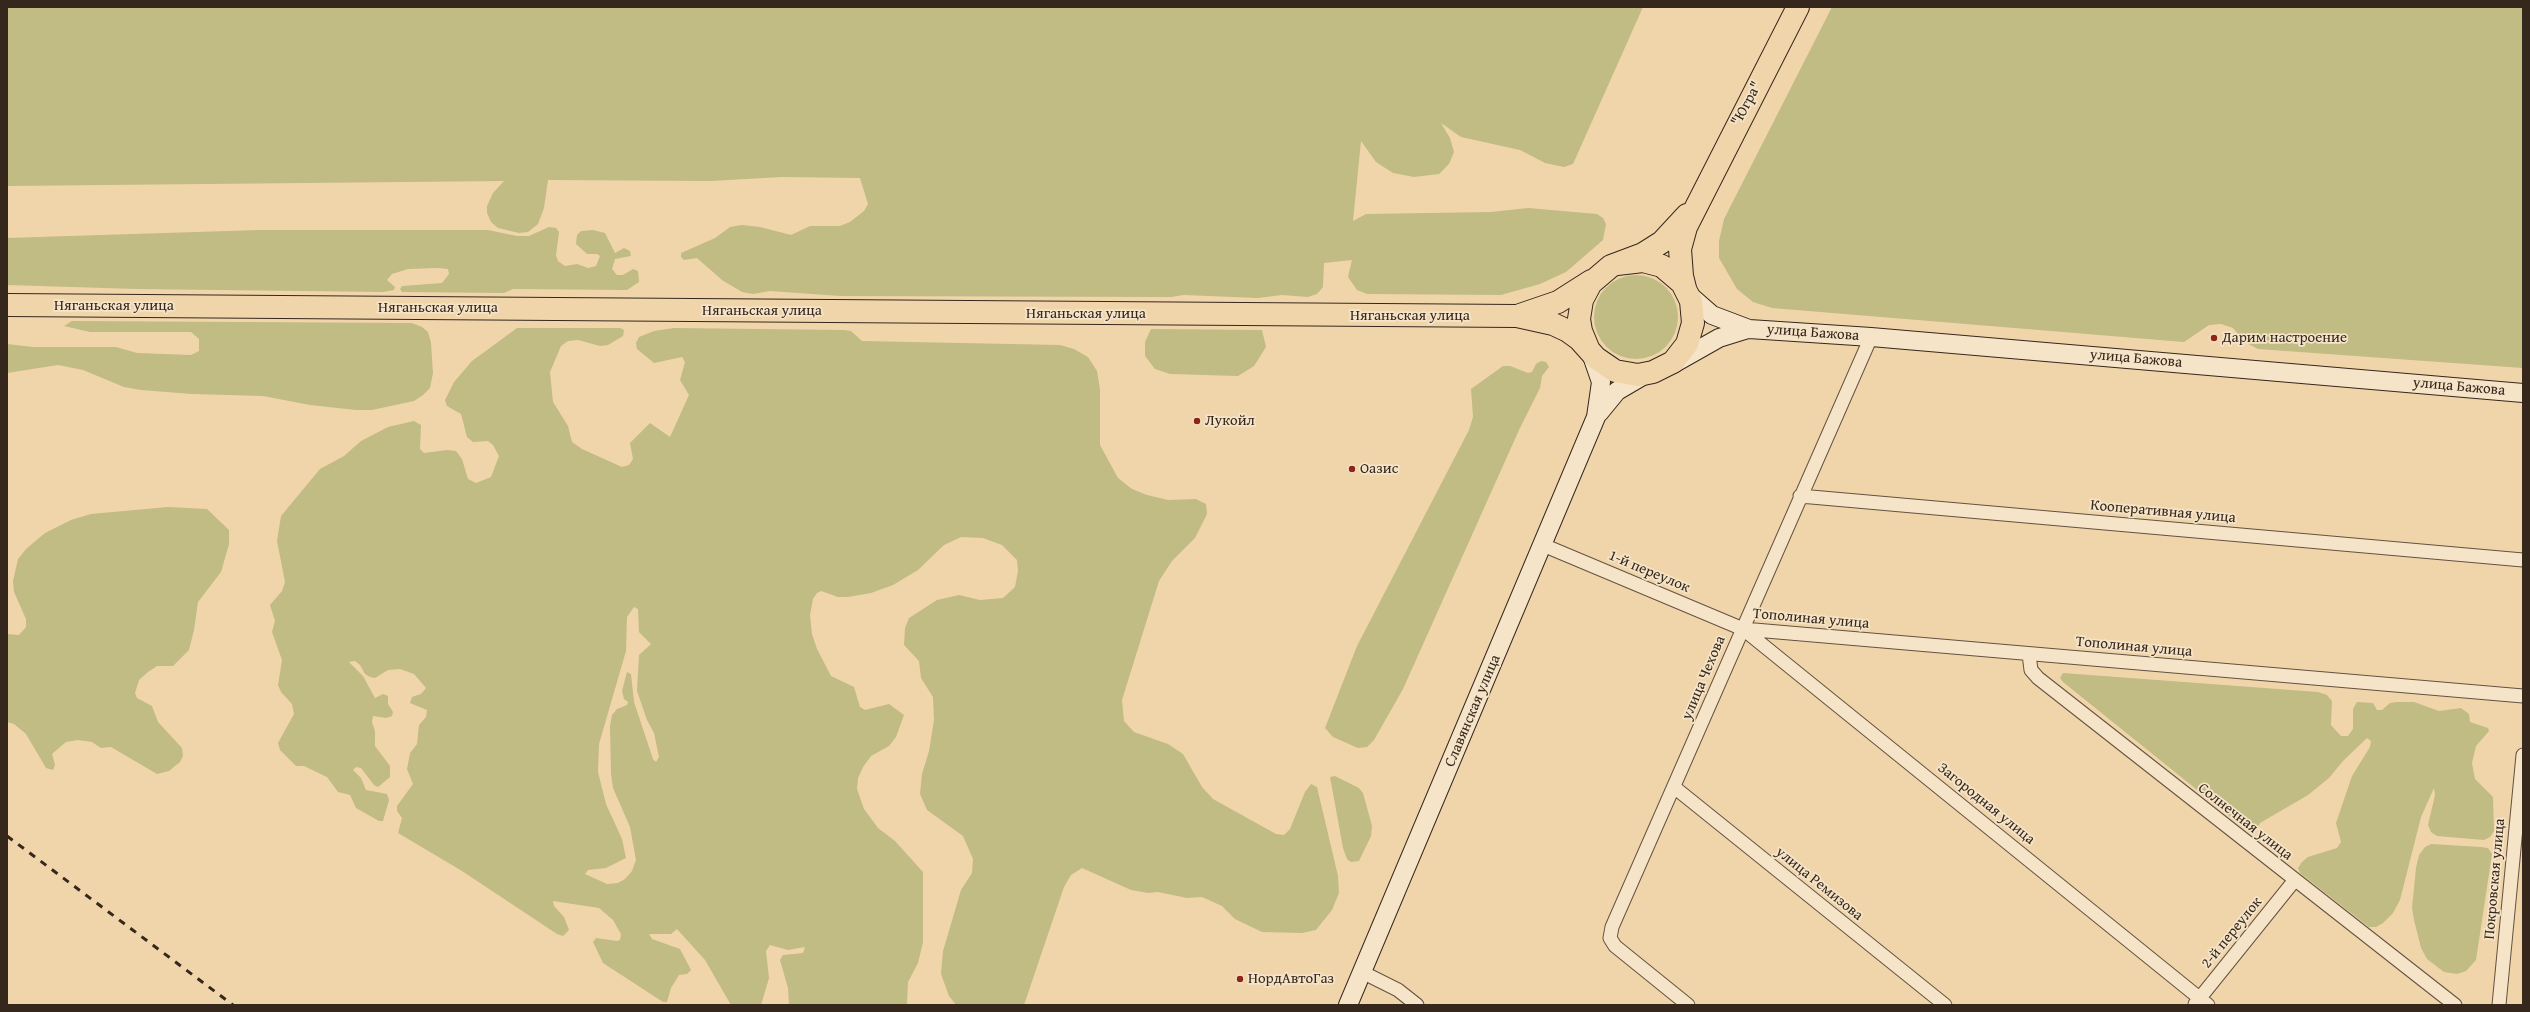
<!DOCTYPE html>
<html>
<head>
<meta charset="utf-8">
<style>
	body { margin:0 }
	#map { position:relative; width:2530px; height:1012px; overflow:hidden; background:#f0d5ab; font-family:"Gentium Book Plus",serif }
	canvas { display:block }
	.frame { position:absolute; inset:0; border:8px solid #36271c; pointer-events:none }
</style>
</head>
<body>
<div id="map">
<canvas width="2530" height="1012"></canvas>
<div class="frame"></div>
</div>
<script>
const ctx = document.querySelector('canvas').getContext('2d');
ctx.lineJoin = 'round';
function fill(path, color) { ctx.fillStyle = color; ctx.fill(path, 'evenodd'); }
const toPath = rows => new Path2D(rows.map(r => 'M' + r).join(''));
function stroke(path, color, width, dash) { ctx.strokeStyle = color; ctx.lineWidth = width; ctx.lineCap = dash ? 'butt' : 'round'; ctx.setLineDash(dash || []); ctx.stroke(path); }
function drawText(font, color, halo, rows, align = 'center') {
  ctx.font = font + ' "Gentium Book Plus",serif'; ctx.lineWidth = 3.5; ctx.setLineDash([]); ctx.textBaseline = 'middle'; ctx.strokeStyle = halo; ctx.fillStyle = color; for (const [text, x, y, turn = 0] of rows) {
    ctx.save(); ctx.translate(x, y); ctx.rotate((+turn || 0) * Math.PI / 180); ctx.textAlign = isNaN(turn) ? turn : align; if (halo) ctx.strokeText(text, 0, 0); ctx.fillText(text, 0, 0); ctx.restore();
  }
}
const green = toPath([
	[7,7,1643,7,1573,164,1564,167,1545,163,1520,150,1461,137,1441,123,1450,138,1454,152,1449,164,1439,174,1414,177,1393,173,1376,162,1361,141,1353,221,1366,214,1491,212,1528,208,1597,214,1603,218,1606,224,1603,240,1566,272,1540,284,1501,295,1367,294,1357,290,1348,277,1352,260,1324,263,1323,287,1317,294,1308,297,1282,295,1258,298,1184,295,1171,297,840,296,770,291,753,294,742,292,722,280,697,258,684,260,681,257,681,253,715,238,730,227,742,225,760,227,791,235,810,226,840,226,850,222,864,211,868,204,860,178,782,177,711,181,548,180,544,208,538,224,528,232,519,233,498,228,491,222,487,213,487,206,493,193,504,181,7,186],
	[1832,7,2523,7,2523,368,2258,349,2245,342,2233,328,2221,324,2209,325,2184,342,1772,308,1753,302,1737,289,1719,258,1719,241,1724,219],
	[549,227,556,228,559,232,556,255,558,261,565,266,577,264,588,268,596,266,600,256,597,254,587,254,576,244,577,235,581,231,593,230,605,233,615,253,624,248,630,251,631,256,615,259,612,269,617,275,623,275,633,269,638,271,639,282,627,290,513,289,504,293,402,292,400,289,402,286,442,283,449,274,448,269,438,268,408,269,392,274,387,280,395,287,394,290,383,292,137,289,7,285,7,238,259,230,488,230,517,236,529,236],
	'1594 317a42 42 0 1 1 84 0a42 42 0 1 1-84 0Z',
	[72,321,412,323,422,327,428,332,431,343,433,373,430,388,423,395,414,401,372,410,356,410,310,405,263,396,192,394,141,390,124,387,83,370,58,365,7,373,7,344,33,347,116,347,137,353,191,355,199,351,199,339,191,332,90,332,64,326],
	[517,328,620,328,624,330,623,336,608,345,600,346,578,340,568,341,561,346,550,372,553,402,568,426,572,442,582,449,622,467,629,465,633,459,630,443,650,423,670,437,689,395,680,380,685,362,682,357,654,363,637,349,636,343,639,337,654,331,674,328,844,330,851,331,862,341,1060,345,1074,349,1088,357,1097,371,1100,389,1100,445,1118,478,1132,489,1147,495,1168,500,1196,499,1206,504,1207,514,1195,538,1172,561,1159,581,1122,700,1124,721,1134,732,1168,744,1183,754,1202,787,1213,799,1276,834,1284,835,1290,829,1305,792,1311,784,1317,787,1338,876,1339,893,1332,910,1316,930,1302,933,1262,932,1235,919,1222,906,1202,897,1187,898,1158,892,1148,893,1131,890,1082,868,1071,875,1064,887,1024,1005,956,1005,949,996,941,974,943,951,961,890,972,873,973,859,963,836,927,810,920,794,922,774,929,751,934,720,933,697,921,678,919,661,904,645,905,628,909,618,937,600,959,595,980,600,1003,598,1015,587,1018,571,1017,560,1002,545,983,538,961,537,944,545,918,570,893,585,871,593,848,597,838,597,821,591,817,593,813,599,810,615,812,634,817,649,831,676,854,687,860,707,865,710,889,704,904,715,896,737,889,746,871,756,863,767,858,778,857,789,864,809,878,828,895,841,923,872,923,942,918,963,908,982,907,1005,789,1005,788,988,780,960,783,955,803,953,805,947,788,950,770,945,766,951,769,978,761,1005,731,1005,705,960,677,929,671,934,649,934,652,939,680,949,691,970,687,974,679,975,671,988,667,1002,663,1002,603,963,593,942,596,938,617,941,620,940,621,934,613,920,599,908,553,901,554,906,564,917,569,930,563,936,557,934,462,871,398,833,402,818,397,811,397,806,413,784,407,769,410,753,417,744,419,725,426,717,427,710,410,703,412,697,421,694,426,688,414,674,400,669,388,670,375,678,370,677,365,674,360,665,355,661,349,662,363,676,375,698,383,694,388,696,388,704,393,712,392,716,386,718,373,716,372,722,375,731,375,746,390,766,390,777,378,787,374,785,361,768,356,767,353,770,361,778,366,790,387,794,389,800,383,821,379,821,356,808,350,795,338,792,327,777,304,766,296,766,280,750,278,743,294,714,292,704,281,692,278,685,282,660,272,632,275,621,270,605,282,591,285,582,277,541,281,516,320,469,344,456,361,441,388,427,414,421,421,425,420,449,424,453,447,450,456,451,462,459,468,479,476,483,491,477,499,456,493,445,488,441,473,442,467,437,461,414,447,406,445,400,454,382,472,361],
	[634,607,638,609,639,632,651,644,639,655,637,691,647,720,654,733,659,757,656,762,653,759,634,702,631,674,627,672,622,691,624,699,628,702,627,705,617,709,612,715,610,726,611,774,613,788,630,827,636,860,632,871,625,879,618,883,607,884,585,874,588,870,606,868,626,858,622,839,606,804,598,772,599,744,626,651,627,617],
	[1151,329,1262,330,1266,347,1254,366,1238,376,1170,374,1155,369,1145,356,1145,342],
	[1541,361,1546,362,1549,367,1542,376,1540,388,1519,430,1403,689,1374,740,1367,747,1358,748,1333,737,1325,728,1357,646,1469,430,1473,417,1471,389,1503,366,1510,366,1528,373,1532,372,1536,364],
	[168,507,207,509,229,530,229,544,221,572,198,602,194,630,189,650,173,666,157,666,148,672,139,680,135,693,137,698,152,706,158,722,182,748,183,756,180,762,169,771,157,774,111,747,101,748,92,742,78,740,66,742,60,747,52,754,55,765,53,770,46,768,26,734,14,724,7,722,7,634,19,635,26,627,26,619,14,592,13,581,18,559,26,549,45,533,71,520,91,514],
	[2063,673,2318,692,2327,695,2332,701,2331,725,2341,736,2348,736,2353,729,2353,709,2357,702,2373,703,2377,710,2382,710,2390,703,2397,702,2414,702,2439,711,2461,708,2469,714,2470,722,2488,728,2489,731,2476,746,2472,763,2475,779,2493,797,2494,831,2490,837,2484,840,2437,836,2431,832,2428,825,2435,795,2434,788,2421,817,2400,900,2393,913,2383,923,2376,927,2369,927,2300,873,2298,868,2302,862,2308,857,2337,848,2341,842,2336,823,2352,776,2370,747,2371,741,2367,738,2343,761,2329,778,2308,795,2260,823,2255,832,2252,834,2063,682,2060,678],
	[1335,776,1359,788,1363,793,1372,826,1371,836,1359,861,1351,862,1347,859,1343,848,1330,777],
	[2431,844,2481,847,2488,848,2492,854,2476,960,2466,971,2457,974,2444,972,2427,959,2421,948,2414,920,2412,908,2416,868,2419,855,2425,847]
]);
const street = toPath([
	[1800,496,2523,560],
	[1543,545,1743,629,2208,1005],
	[1743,629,2523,696],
	[2029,654,2031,670,2038,678,2455,1005],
	[1674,787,1945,1005],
	[1362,972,1398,990,1417,1005],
	[2195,1004,2294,881],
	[1688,1005,1615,946,1610,938,1612,927,1871,337],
	[2499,1005,2523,755]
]);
const secondary = toPath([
	[1688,294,1712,315,1749,329,1871,337,2523,393],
	[1673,364,1719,338,1748,329],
	[1599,413,1617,391,1646,374],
	[1348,1005,1596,417,1601,382,1591,353]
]);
const highway = toPath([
	[1685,288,1682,276,1680,249,1686,227,1798,7],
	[7,305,1517,316,1553,324,1568,331,1579,339,1596,358,1615,371,1638,375,1653,372,1673,362,1687,344,1693,323,1691,301,1682,283,1662,266,1643,261,1617,264],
	[1520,315,1558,302,1591,281],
	[1588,348,1581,331,1579,319,1582,300,1591,283,1611,266,1643,254,1662,242,1687,215]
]);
const rail = toPath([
	[7,836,233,1005]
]);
const markers = [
	[2214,338,4,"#8f2418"],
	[1197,421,4,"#8f2418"],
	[1352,469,4,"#8f2418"],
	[1240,979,4,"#8f2418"]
];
const streetNames = [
	["\"Югра\"",1747,104,-62],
	["Няганьская улица",114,306],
	["Няганьская улица",438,308],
	["Няганьская улица",762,311],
	["Няганьская улица",1086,314],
	["Няганьская улица",1410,316],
	["улица Бажова",1813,333,4],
	["улица Бажова",2136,359,5],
	["улица Бажова",2459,387,5],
	["Кооперативная улица",2163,512,5],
	["1-й переулок",1649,572,23],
	["Тополиная улица",1811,619,5],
	["Тополиная улица",2134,647,5],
	["улица Чехова",1704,678,-67],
	["Славянская улица",1473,711,-67],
	["Загородная улица",1986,804,39],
	["Солнечная улица",2245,822,38],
	["Покровская улица",2495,879,-85],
	["улица Ремизова",1819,884,39],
	["2-й переулок",2232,933,-51]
];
const poiNames = [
	["Дарим настроение",2222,338],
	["Лукойл",1205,421],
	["Оазис",1360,469],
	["НордАвтоГаз",1248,979]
];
fill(green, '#c1bb84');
stroke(street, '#645240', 15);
stroke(secondary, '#36271c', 20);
stroke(highway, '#36271c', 24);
stroke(street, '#f5e4c8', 13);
stroke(secondary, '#f5e4c8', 18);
stroke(highway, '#f0d5ab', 22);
stroke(rail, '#36271c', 3, [7, 7]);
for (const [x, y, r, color] of markers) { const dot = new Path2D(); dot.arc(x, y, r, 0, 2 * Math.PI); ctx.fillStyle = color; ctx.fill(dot); stroke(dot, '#f5e4c8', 1.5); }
drawText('15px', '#36271c', '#f5e4c8', streetNames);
drawText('15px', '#36271c', '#f5e4c8', poiNames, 'left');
</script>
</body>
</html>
